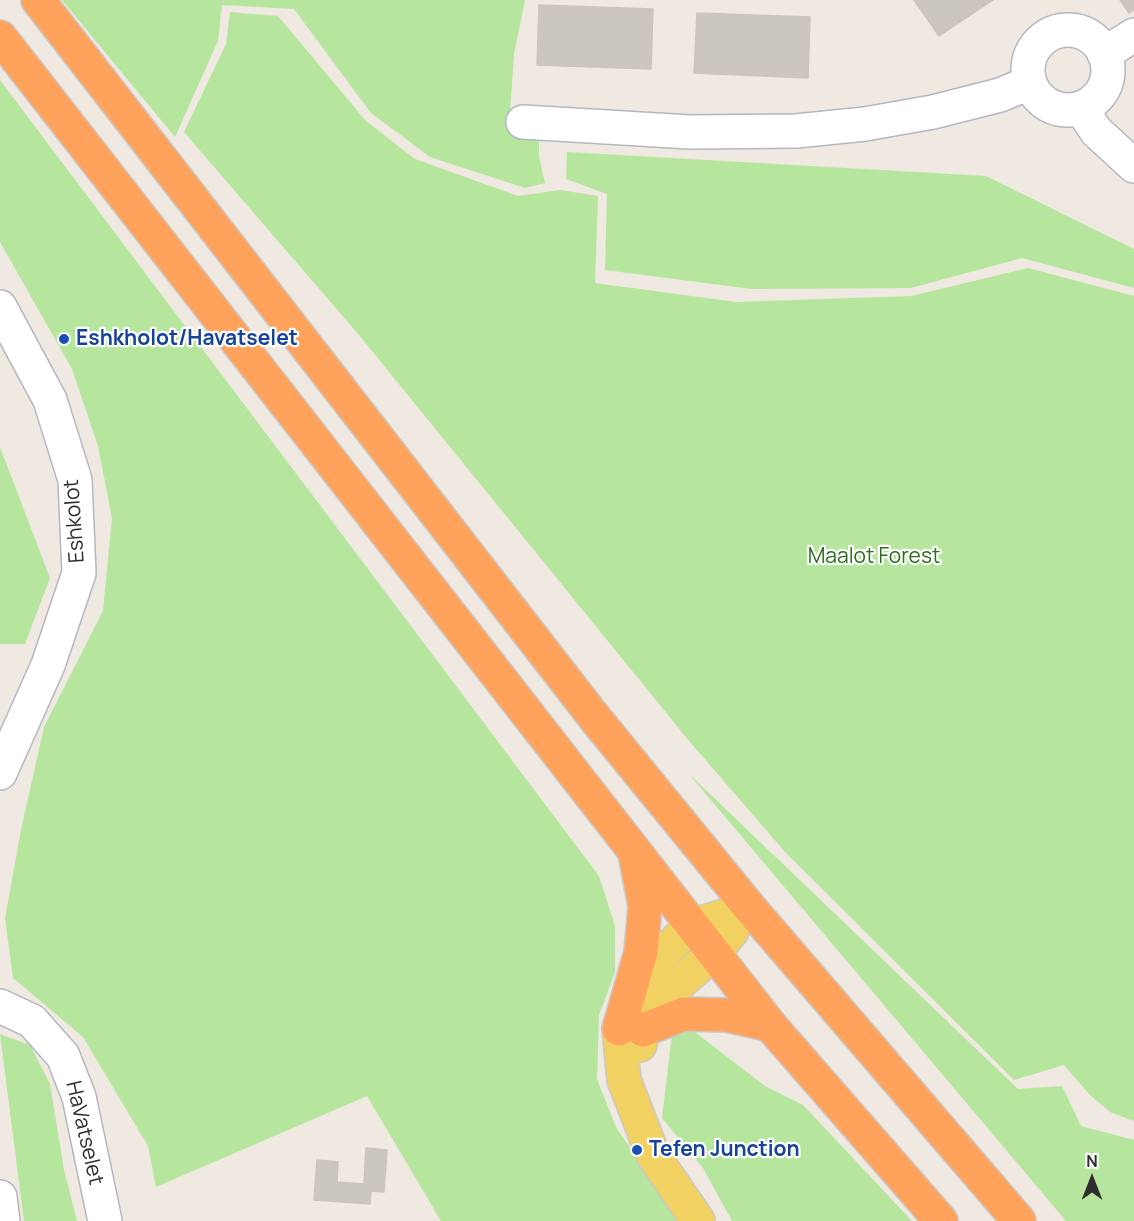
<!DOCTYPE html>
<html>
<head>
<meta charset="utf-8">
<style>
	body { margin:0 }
	#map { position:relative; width:1134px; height:1221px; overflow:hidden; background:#efe9e1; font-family:Manrope,sans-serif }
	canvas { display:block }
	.north { position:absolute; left:1062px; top:1149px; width:60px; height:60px; -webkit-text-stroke:4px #fff; paint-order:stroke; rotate:0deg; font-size:16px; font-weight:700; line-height:24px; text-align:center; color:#2e2e2e }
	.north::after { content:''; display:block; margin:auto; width:21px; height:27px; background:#2e2e2e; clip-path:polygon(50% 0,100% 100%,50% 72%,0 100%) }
</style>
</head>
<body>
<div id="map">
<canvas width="1134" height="1221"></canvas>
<div class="north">N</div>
</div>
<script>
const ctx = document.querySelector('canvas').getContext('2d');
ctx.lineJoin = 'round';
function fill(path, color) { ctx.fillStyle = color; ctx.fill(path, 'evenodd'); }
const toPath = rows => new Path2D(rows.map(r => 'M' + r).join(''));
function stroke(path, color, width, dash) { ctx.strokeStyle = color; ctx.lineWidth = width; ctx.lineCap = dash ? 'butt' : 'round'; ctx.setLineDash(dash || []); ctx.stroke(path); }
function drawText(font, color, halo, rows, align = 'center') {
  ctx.font = font + ' Manrope,sans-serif'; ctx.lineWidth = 4.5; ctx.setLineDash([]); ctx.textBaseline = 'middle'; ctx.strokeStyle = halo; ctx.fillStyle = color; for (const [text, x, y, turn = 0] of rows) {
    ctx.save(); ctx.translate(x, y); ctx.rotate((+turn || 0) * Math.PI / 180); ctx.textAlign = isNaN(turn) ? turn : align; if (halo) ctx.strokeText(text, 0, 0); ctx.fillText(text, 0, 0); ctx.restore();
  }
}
const green = toPath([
	[62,0,525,0,514,54,509,129,539,138,539,157,545,183,525,188,430,157,371,113,294,9,222,5,218,41,175,137],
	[230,12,278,16,366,121,415,159,518,196,560,190,598,196,595,283,736,302,911,296,1028,268,1134,296,1134,1121,1110,1112,1090,1095,1064,1065,1014,1080,786,853,690,742,359,335,184,132,226,44],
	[0,80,599,876,615,926,615,972,599,1015,597,1079,616,1127,680,1221,441,1221,367,1096,156,1187,148,1146,83,1037,13,978,5,918,22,825,44,727,103,611,112,518,98,446,72,369,0,242],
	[567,152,986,176,1134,249,1134,288,1022,258,911,288,752,289,605,270,607,194,566,179],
	[0,447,50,578,25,644,0,644],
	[689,774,1018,1089,1062,1086,1081,1126,1134,1140,1134,1221,1066,1221],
	[674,1016,765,1086,803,1105,912,1221,732,1221,703,1168,662,1118],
	[0,1034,30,1045,50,1084,64,1170,77,1221,24,1221]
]);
const building = toPath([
	[914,0,993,0,939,36,914,0],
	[1120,0,1134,0,1134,10,1129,13,1120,0],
	[539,5,653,9,651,69,537,65,539,5],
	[697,13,810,17,808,78,694,73,697,13],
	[366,1148,387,1150,384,1192,371,1191,370,1204,314,1200,317,1160,338,1162,337,1182,364,1184,366,1148]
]);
const minor = toPath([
	'1028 70a40 40 0 1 1 80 0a40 40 0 1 1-80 0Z',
	[1104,54,1134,35],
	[1081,108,1096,131,1134,166],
	[523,122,690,132,796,131,865,124,933,112,1000,95,1029,83],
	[0,307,50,400,75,480,79,573,48,665,0,773],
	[0,1006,32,1021,63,1056,79,1097,105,1221],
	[0,1197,3,1221]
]);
const major = toPath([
	[640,1045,643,1030,664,997,714,953,732,931],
	[698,1221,653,1155,624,1080,619,1029,632,992,648,968,691,926,750,908]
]);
const highway = toPath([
	[38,0,594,717,750,908,1019,1221],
	[0,37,770,1025,941,1221],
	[619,1029,641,952,645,906,636,859],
	[643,1030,684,1014,726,1015,770,1025]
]);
const markers = [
	[64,339,6,"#1a4fb4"],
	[637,1150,6,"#1a4fb4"]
];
const transitNames = [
	["Eshkholot/Havatselet",76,339],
	["Tefen Junction",649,1150]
];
const streetNames = [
	["Eshkolot",75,521,-94],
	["HaVatselet",84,1133,77]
];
const parkNames = [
	["Maalot Forest",874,557]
];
fill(green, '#b6e59e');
fill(building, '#cbc7bf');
stroke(building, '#cbc5ba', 1.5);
stroke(minor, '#b4b7c1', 36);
stroke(major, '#c9c9c9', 36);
stroke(highway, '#c9c9c9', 36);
stroke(minor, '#fff', 33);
stroke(major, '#f2d163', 33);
stroke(highway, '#ffa35c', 33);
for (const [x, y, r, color] of markers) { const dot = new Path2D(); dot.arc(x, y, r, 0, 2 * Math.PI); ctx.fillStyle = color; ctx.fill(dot); stroke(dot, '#fff', 2); }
drawText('bold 21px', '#164399', '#fff', transitNames, 'left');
drawText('21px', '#2e2e2e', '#fff', streetNames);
drawText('21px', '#2c6e1b', '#fff', parkNames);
</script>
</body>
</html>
